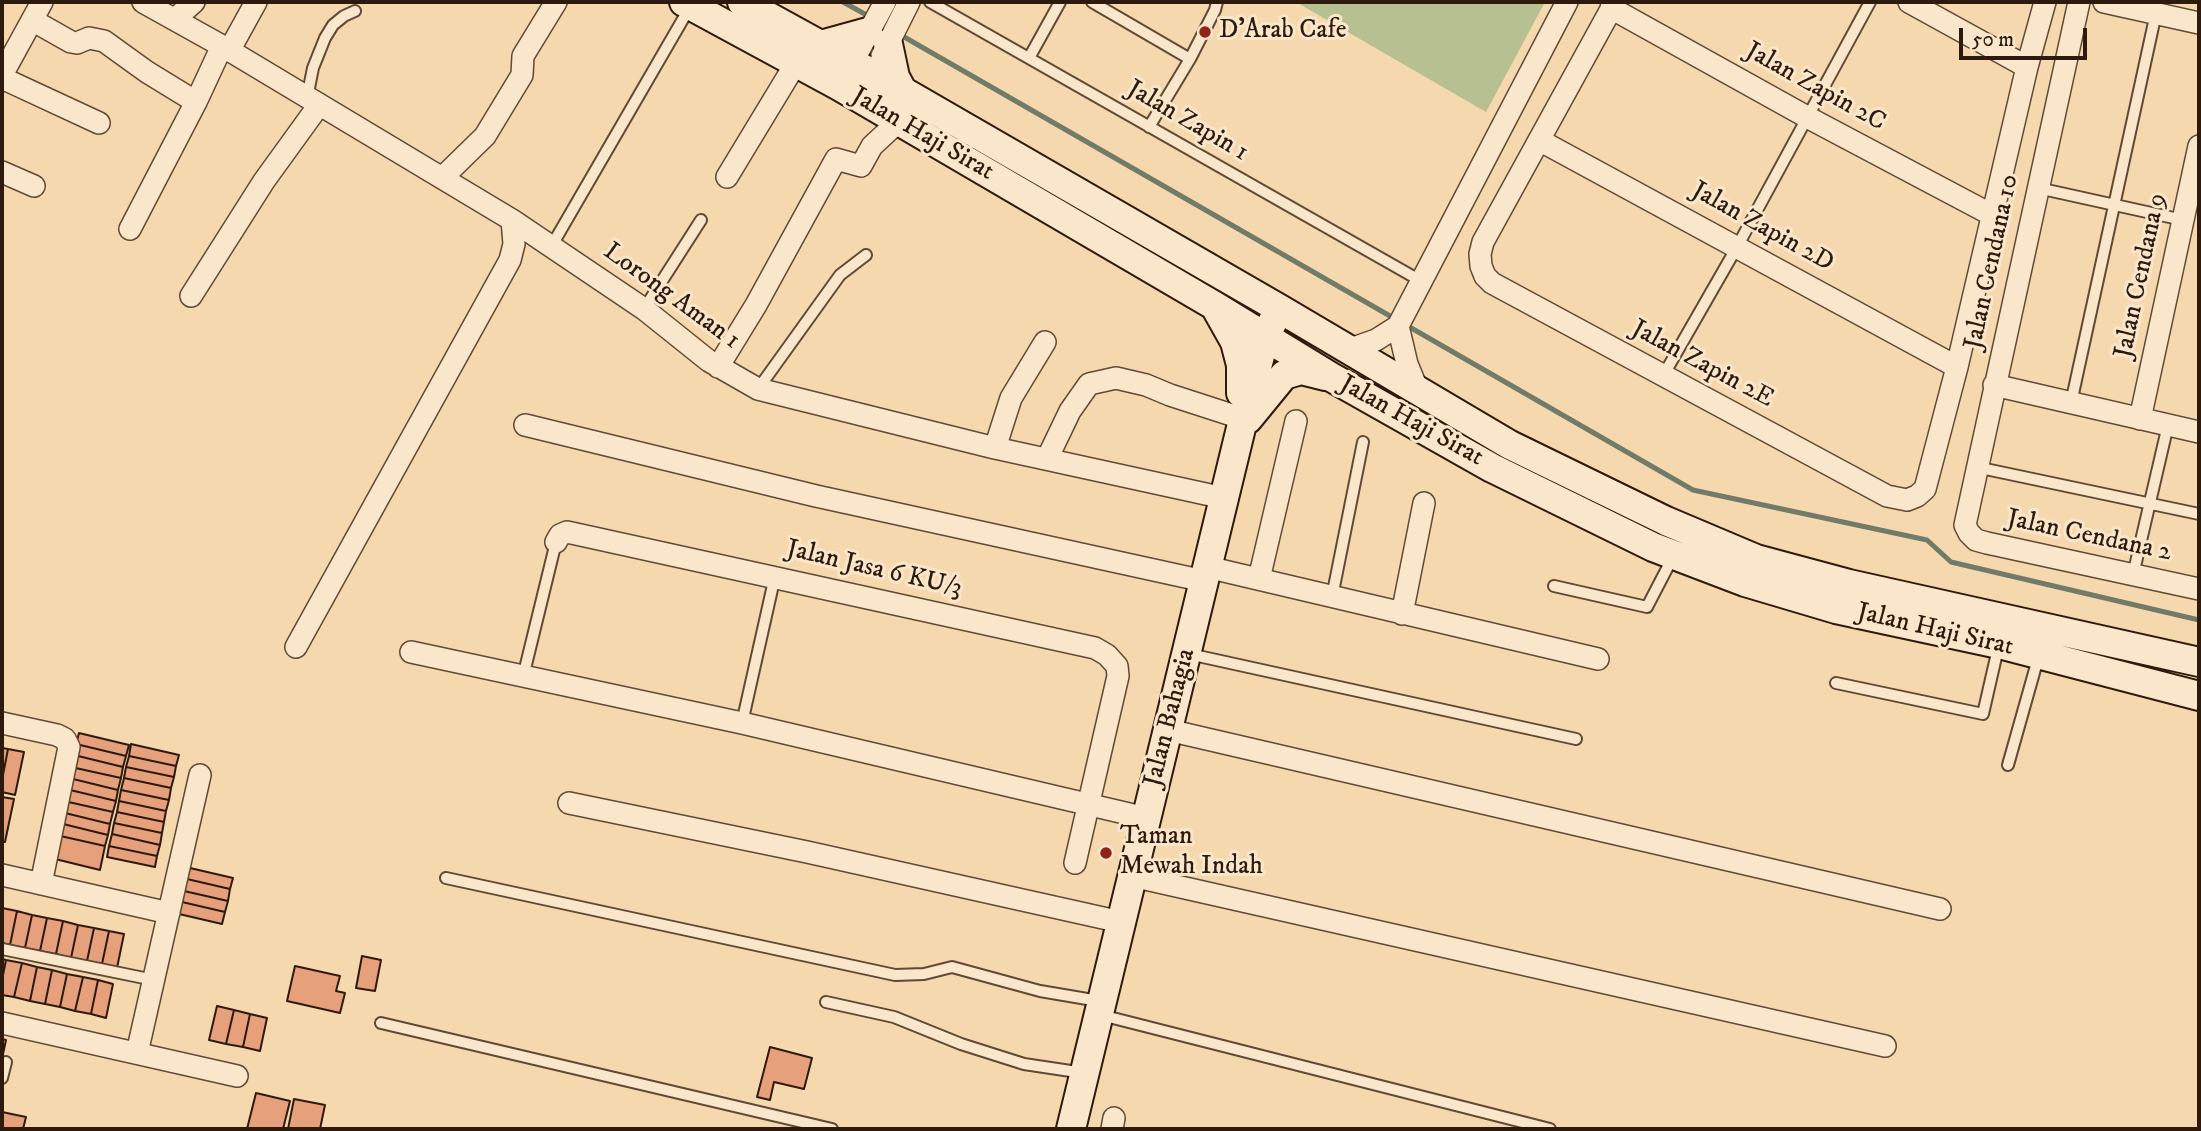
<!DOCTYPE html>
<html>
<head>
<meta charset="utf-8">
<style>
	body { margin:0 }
	#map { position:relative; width:2201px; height:1131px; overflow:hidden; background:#f6d8af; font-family:"IM FELL DW Pica",serif }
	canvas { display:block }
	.frame { position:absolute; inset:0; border:4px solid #2d1a0c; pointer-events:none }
	.scale { position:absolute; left:1959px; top:28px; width:128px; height:32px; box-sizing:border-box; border:4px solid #2d1a0c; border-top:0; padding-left:9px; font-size:21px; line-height:24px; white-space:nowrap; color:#2d1a0c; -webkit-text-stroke:5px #f9e6cb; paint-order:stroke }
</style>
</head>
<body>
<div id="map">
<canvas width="2201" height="1131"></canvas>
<div class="frame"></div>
<div class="scale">50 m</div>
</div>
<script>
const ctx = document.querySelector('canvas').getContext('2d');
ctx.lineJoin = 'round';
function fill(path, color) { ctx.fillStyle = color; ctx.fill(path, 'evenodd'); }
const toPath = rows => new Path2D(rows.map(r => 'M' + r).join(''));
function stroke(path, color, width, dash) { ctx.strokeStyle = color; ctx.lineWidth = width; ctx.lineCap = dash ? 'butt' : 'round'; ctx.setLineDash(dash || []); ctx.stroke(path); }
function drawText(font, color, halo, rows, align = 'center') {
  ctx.font = font + ' "IM FELL DW Pica",serif'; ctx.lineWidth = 6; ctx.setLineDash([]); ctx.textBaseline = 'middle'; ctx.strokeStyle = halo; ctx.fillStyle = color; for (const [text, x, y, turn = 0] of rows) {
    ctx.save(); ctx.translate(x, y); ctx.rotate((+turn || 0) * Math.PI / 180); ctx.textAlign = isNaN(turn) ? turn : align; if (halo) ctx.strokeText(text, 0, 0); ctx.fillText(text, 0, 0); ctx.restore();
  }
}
const green = toPath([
	[1296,2,1545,2,1486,112]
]);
const stream = toPath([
	[843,2,872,18],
	[899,34,1397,320],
	[1406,325,1693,490,1927,540,1951,562,2199,620]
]);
const building = toPath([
	[79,733,129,745,126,756,76,744,79,733],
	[76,744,126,756,123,767,74,755,76,744],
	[131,744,179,755,176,766,129,756,131,744],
	[2,748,8,749,2,780,2,748],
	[8,749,24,752,15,795,2,792,2,780,8,749],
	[74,755,123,767,121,778,71,767,74,755],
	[129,756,176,766,174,777,126,767,129,756],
	[71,767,121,778,118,790,69,778,71,767],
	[126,767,174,777,171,788,124,778,126,767],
	[69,778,118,790,116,801,66,789,69,778],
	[124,778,171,788,169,800,121,790,124,778],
	[66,789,116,801,113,812,64,801,66,789],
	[121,790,169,800,166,811,119,801,121,790],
	[2,797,14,799,5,842,2,842,2,797],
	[64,801,113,812,110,824,61,812,64,801],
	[119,801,166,811,164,822,117,812,119,801],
	[61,812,110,824,108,835,59,823,61,812],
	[117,812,164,822,162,833,114,823,117,812],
	[59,823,108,835,105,846,56,835,59,823],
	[114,823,162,833,160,845,112,834,114,823],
	[112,834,160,845,157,856,109,846,112,834],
	[56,835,105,846,100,870,51,858,56,835],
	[109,846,157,856,155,867,107,857,109,846],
	[190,868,233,878,230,889,187,879,190,868],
	[187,879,230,889,228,901,184,891,187,879],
	[184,891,228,901,225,912,182,902,184,891],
	[182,902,225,912,222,924,179,914,182,902],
	[2,908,17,911,10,945,2,943,2,908],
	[17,911,32,915,25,948,10,945,17,911],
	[32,915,47,918,40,951,25,948,32,915],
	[47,918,63,921,56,954,40,951,47,918],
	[63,921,78,925,71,958,56,954,63,921],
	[78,925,94,928,87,961,71,958,78,925],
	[94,928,109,931,102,964,87,961,94,928],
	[109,931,124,934,117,968,102,964,109,931],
	[362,956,381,960,375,991,356,988,362,956],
	[2,959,6,960,2,980,2,959],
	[6,960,22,963,14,997,2,995,2,980,6,960],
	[22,963,37,967,30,1001,14,997,22,963],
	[295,966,340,976,336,991,345,993,340,1013,287,1001,295,966],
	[37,967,52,970,45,1004,30,1001,37,967],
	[52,970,67,974,60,1007,45,1004,52,970],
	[67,974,83,977,75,1011,60,1007,67,974],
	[83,977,98,980,91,1014,75,1011,83,977],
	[98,980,113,984,106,1018,91,1014,98,980],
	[217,1006,234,1010,226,1044,209,1040,217,1006],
	[234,1010,250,1014,243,1047,226,1044,234,1010],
	[250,1014,267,1018,260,1051,243,1047,250,1014],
	[2,1039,6,1040,2,1059,2,1039],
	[770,1047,812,1058,804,1089,774,1082,770,1100,757,1097,770,1047],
	[256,1093,290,1101,283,1129,247,1129,256,1093],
	[294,1099,325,1105,320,1129,288,1129,294,1099],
	[2,1112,26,1117,23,1129,2,1129,2,1112]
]);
const lane = toPath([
	[930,2,1421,281],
	[1092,2,1190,59],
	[1029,58,1060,2],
	[307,98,313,68,325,38,333,25,344,16,355,11],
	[1149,127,1190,59,1215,10,1217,2],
	[2038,188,2183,220],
	[551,247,690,7],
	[644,309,701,220],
	[1663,376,1737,247,1870,2],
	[758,389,840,275,866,255],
	[2071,403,2156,13],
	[1976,467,2199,514],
	[2133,575,2168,425],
	[1554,586,1647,607,1674,555],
	[1332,597,1363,442],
	[1189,654,1576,739],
	[523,677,556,542],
	[1836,683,1983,714,1999,644],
	[742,723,775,576],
	[2008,765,2039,655],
	[446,878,895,975,924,974,952,967,1040,991,1099,1001],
	[2,949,154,980],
	[826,1002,894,1017,961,1044,1024,1064,1084,1073],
	[1101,1015,1550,1129],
	[381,1023,832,1129],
	[2,1078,6,1062]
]);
const street = toPath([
	[143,2,222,46,512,220,644,309,709,361,758,389,995,448,1224,498],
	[1615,2,1483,242,1480,254,1481,266,1485,276,1492,283,1887,496,1907,500,1917,496,1925,489,1957,367,2027,67,2045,2],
	[1909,2,2027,67],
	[2079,2,1965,525,1969,533,1976,540,1987,543,2199,589],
	[2104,2,2199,23],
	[1611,8,1807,117,1992,215],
	[175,19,194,2],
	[32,20,71,42,77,43,89,38,104,41,147,72,196,102],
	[229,51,256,2],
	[882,56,909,2],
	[2,75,42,2],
	[845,76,885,2],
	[2,78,99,123],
	[1539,140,1957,367],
	[2,172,34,186],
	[727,177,796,63],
	[442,178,485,136,522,75,523,56,556,2],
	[130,229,196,102,222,46],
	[191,296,264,181,319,105],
	[1398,326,1407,364,1418,391],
	[1348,350,1376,340,1398,326,1567,2],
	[718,367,756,305,836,159,861,166,872,146,899,121],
	[1994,385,2199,432],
	[2140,419,2199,146],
	[525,425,816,496,1204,581],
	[995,448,1011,398,1045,342],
	[1047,459,1070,411,1089,384,1116,378,1146,385,1170,395,1241,418],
	[556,542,560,535,567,532,1095,648,1107,655,1117,666,1118,676,1075,863],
	[1207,567,1598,659],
	[1259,579,1296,421],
	[1402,614,1424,503],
	[296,647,510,260,514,244,512,220],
	[411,652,742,723,1146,818],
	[2,723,57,735,65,739,69,747,41,884],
	[1168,730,1940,909],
	[569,803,807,852,1121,922],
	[2,875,169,913],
	[1132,876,1885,1046],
	[2,1023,237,1076],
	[137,1053,200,775],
	[1112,1129,1114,1118]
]);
const secondary = toPath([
	[684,2,839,86,1215,306,1331,377,1492,468,1653,547,1745,582,1836,609,1999,644,2199,696],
	[742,2,873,74,1280,309,1510,445,1666,521,1756,559,1849,584,2199,662],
	[888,44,895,77,903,92],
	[821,45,868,32],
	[1217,310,1235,342,1241,365,1241,393],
	[1248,419,1284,375,1301,370,1325,376],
	[1071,1129,1241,428,1265,337,1273,321]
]);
const markers = [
	[1205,32,7,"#8f2418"],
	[1106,853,7,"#8f2418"]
];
const poiNames = [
	["D'Arab Cafe",1219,32],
	["Taman",1120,838],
	["Mewah Indah",1120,868]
];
const streetNames = [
	["Jalan Zapin 2C",1815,88,29],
	["Jalan Zapin 1",1187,122,30],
	["Jalan Haji Sirat",922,135,30],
	["Jalan Zapin 2D",1762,228,29],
	["Jalan Cendana 10",1993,262,-78],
	["Jalan Cendana 9",2142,276,-78],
	["Lorong Aman 1",671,297,36],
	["Jalan Zapin 2E",1702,365,28],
	["Jalan Haji Sirat",1411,422,29],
	["Jalan Cendana 2",2089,537,12],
	["Jalan Jasa 6 KU/3",874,570,13],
	["Jalan Haji Sirat",1935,631,13],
	["Jalan Bahagia",1171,718,-76]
];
fill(green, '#b6c090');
stroke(stream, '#717b68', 5);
fill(building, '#e6a07c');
stroke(building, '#2d1a0c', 2);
stroke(lane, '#5f4a35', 14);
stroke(street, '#5f4a35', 24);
stroke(secondary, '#2d1a0c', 32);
stroke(lane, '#f9e6cb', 10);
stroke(street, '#f9e6cb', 21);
stroke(secondary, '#f9e6cb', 28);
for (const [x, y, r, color] of markers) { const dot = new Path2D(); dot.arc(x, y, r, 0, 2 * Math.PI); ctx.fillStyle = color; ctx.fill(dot); stroke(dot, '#f9e6cb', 2.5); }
drawText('26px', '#2d1a0c', '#f9e6cb', poiNames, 'left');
drawText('26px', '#2d1a0c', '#f9e6cb', streetNames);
</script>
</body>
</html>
